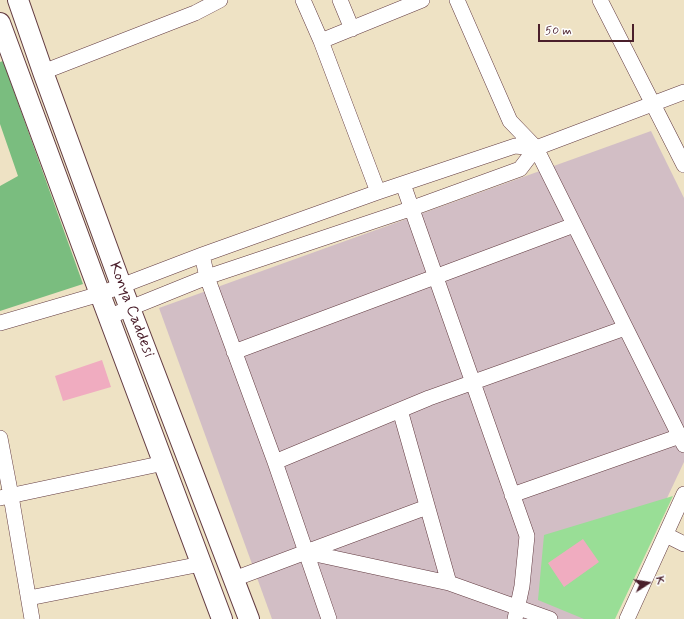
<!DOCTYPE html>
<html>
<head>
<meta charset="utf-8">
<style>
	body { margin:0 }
	#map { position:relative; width:684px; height:619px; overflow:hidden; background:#eee2c4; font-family:Mynerve,sans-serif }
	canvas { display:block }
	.north { position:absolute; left:628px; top:563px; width:40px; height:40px; -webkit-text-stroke:3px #fff; paint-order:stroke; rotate:78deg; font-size:11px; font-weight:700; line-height:16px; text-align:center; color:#4a1f2b }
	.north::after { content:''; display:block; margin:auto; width:14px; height:18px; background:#4a1f2b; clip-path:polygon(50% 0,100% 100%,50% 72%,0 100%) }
	.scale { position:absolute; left:538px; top:24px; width:96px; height:18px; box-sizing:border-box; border:2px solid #4a1f2b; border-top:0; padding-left:5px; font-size:12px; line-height:14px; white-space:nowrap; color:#4a1f2b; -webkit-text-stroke:3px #fff; paint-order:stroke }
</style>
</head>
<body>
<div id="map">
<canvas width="684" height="619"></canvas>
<div class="north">K</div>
<div class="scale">50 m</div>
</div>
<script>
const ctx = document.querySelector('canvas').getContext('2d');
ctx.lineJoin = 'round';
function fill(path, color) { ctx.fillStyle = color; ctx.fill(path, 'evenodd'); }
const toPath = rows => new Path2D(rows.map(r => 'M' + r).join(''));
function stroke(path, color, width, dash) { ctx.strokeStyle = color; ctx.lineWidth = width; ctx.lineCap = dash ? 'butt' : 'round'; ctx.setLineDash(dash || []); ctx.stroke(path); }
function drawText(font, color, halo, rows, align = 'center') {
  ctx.font = font + ' Mynerve,sans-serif'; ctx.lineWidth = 3.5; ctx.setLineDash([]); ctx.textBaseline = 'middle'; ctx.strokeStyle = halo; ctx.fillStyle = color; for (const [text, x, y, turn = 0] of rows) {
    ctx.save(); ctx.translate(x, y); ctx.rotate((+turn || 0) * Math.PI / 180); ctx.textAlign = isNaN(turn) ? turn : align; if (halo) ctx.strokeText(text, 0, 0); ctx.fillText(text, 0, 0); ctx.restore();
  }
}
const industrial = toPath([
	[651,131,684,198,684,462,610,619,272,619,159,308]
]);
const green = toPath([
	[673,496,615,619,584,619,538,600,544,535]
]);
const forest = toPath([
	[3,61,83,284,0,311,0,186,18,176,0,124,0,62]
]);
const building = toPath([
	[102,360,111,387,63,401,55,376],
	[583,539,599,562,564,587,548,563]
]);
const minor = toPath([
	[303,0,321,41,378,192],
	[340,0,352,29],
	[457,0,510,121,536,148,684,445],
	[600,0,684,165],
	[321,41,422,0],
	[43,72,195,13,220,0],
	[403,184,527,536,522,586,515,619],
	[202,255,207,277,275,462,329,619],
	[108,317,207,277,410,209,520,169,536,148],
	[0,323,100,294,202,255,378,192,515,146,536,148,684,92],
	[234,352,574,225],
	[400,410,449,583],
	[0,438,11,496,32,619],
	[275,462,429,398,625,328],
	[512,495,680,436],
	[0,498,164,463],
	[666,535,684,544],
	[306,552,427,507],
	[234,579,306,552,449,583,550,619],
	[29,598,201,564],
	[627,619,684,494]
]);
const major = toPath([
	[18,0,43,72,121,285,249,619],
	[0,23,100,294,222,619]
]);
const streetNames = [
	["Konya Caddesi",131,310,69]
];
fill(industrial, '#d2bec5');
fill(green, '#99de96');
fill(forest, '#7abd7f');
fill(building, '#f0acc0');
stroke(minor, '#633c42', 16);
stroke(major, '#633c42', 22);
stroke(minor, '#fff', 15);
stroke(major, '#fff', 20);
drawText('16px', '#4a1f2b', '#fff', streetNames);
</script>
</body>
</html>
